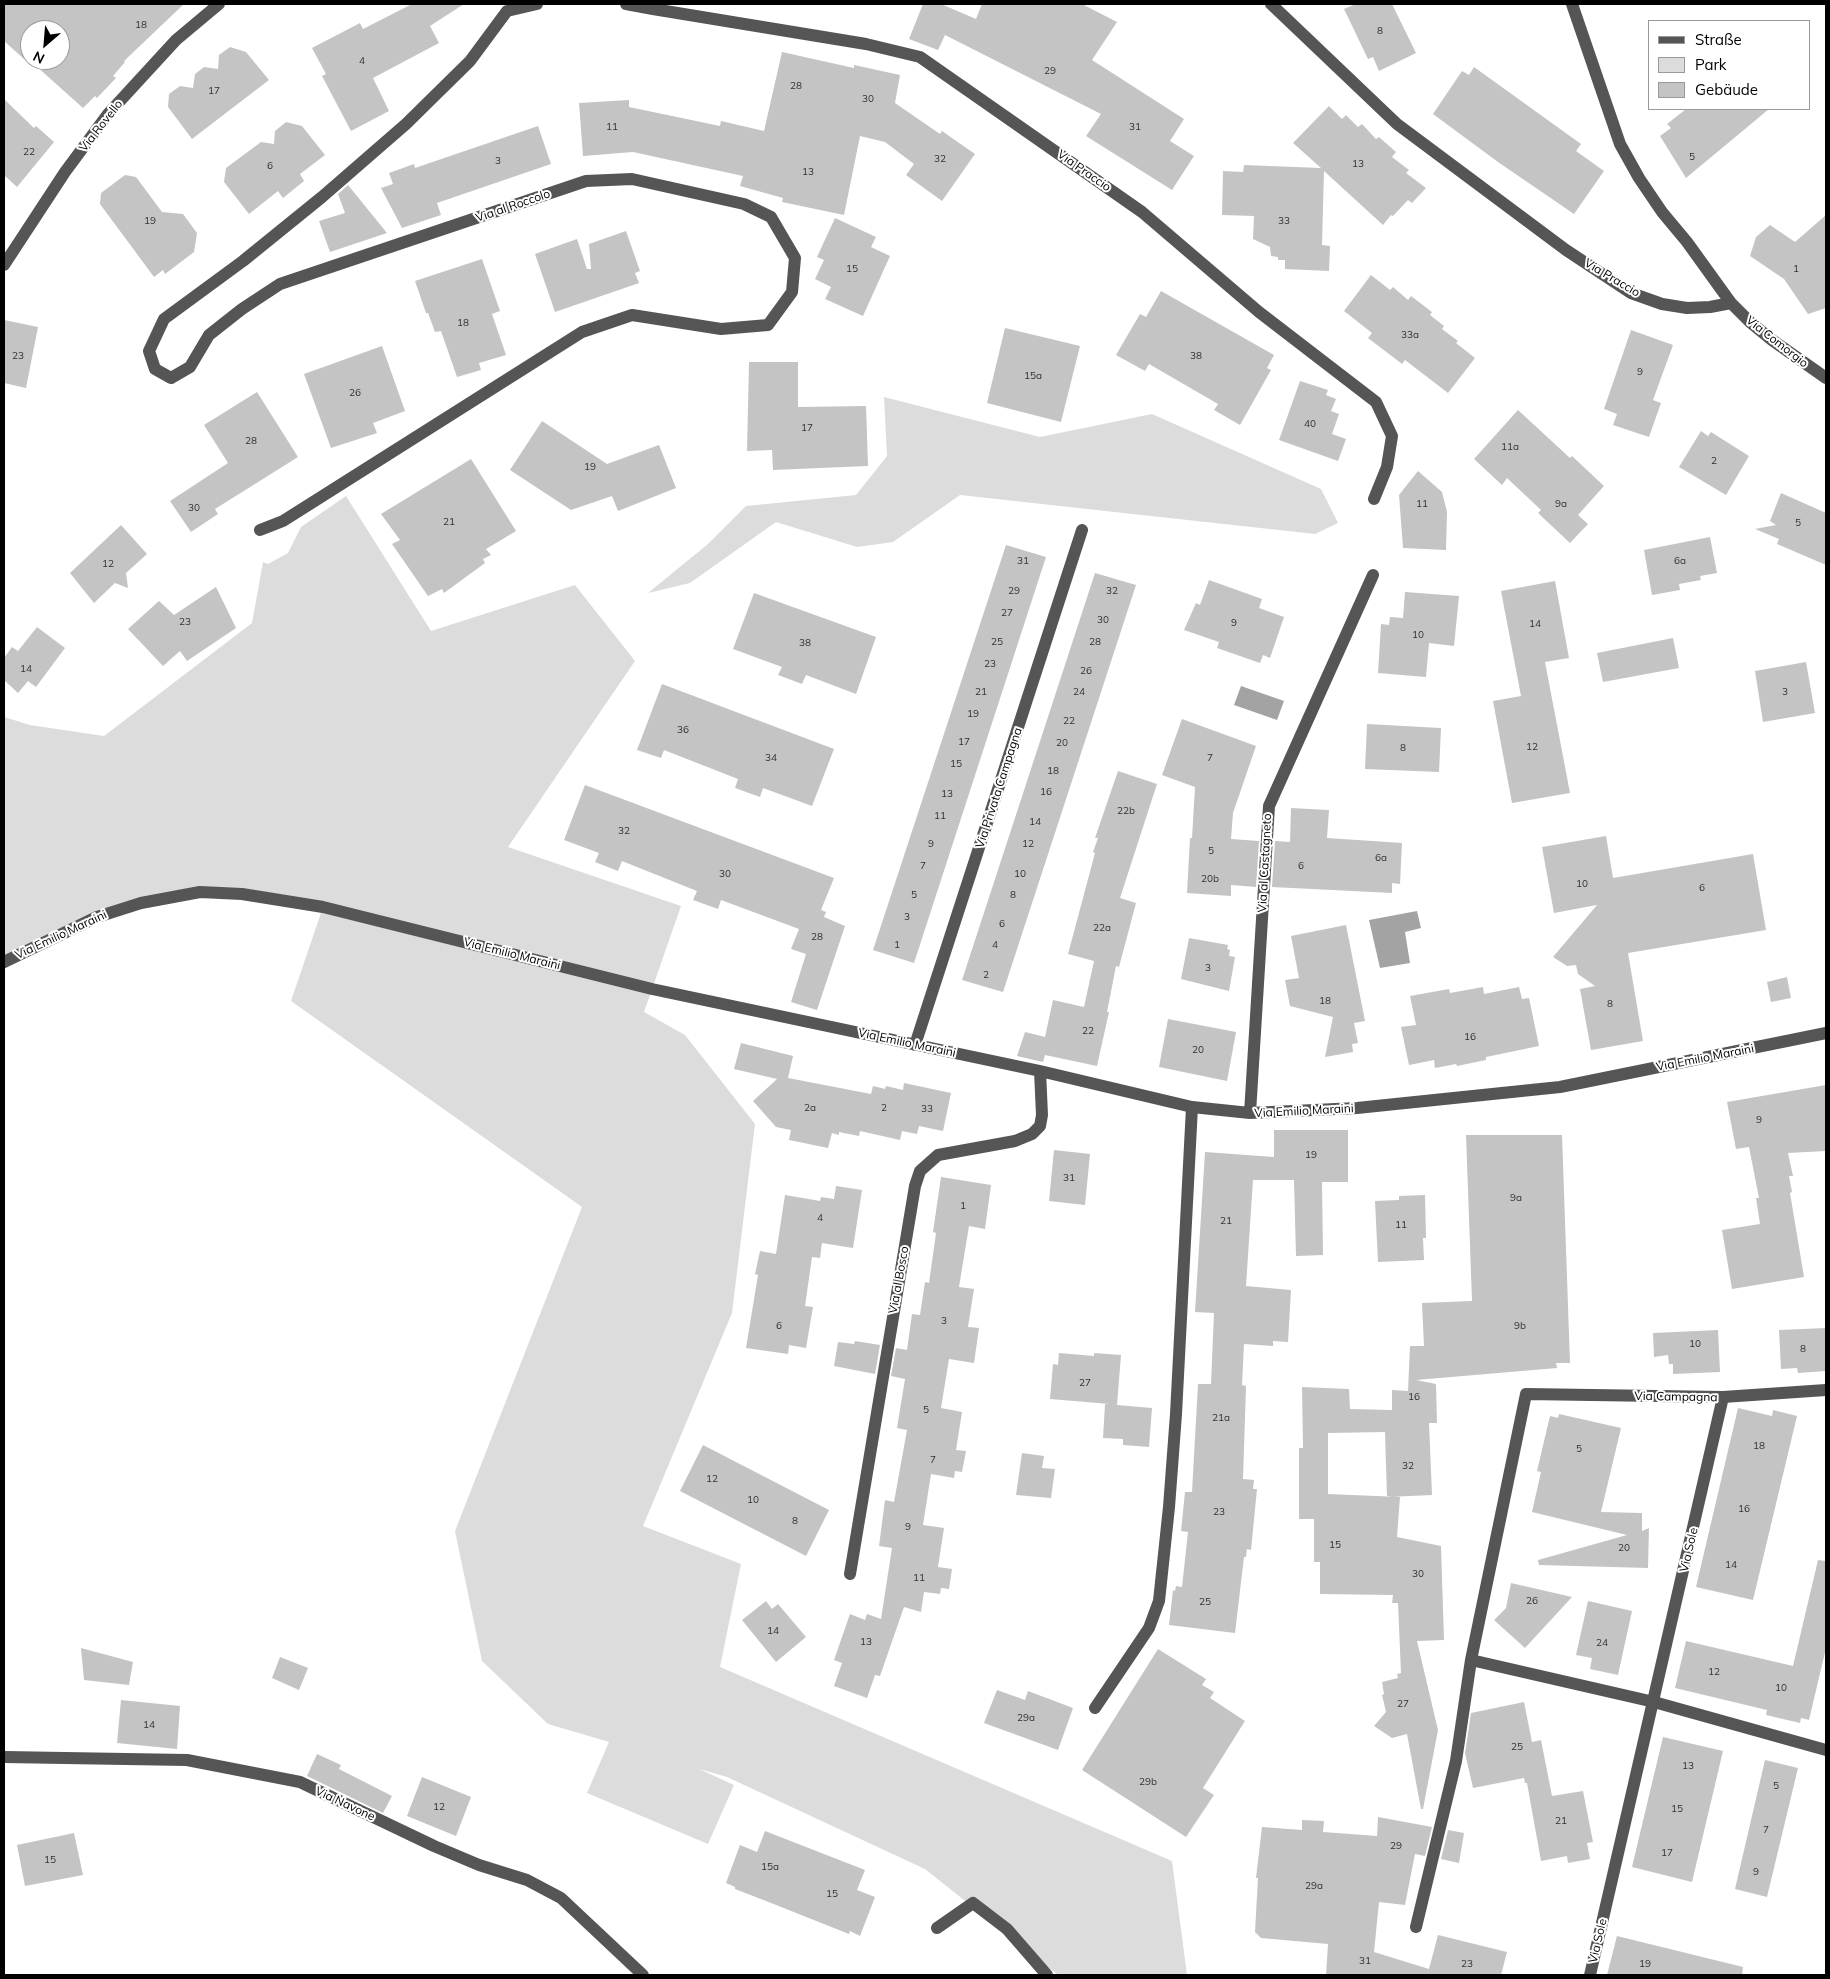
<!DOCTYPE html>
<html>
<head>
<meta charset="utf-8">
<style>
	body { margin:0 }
	#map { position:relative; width:1830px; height:1979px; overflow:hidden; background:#fff; font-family:Mulish,sans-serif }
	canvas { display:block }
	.frame { position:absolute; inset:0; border:5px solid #000; pointer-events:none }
	.legend { position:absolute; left:1648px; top:20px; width:162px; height:90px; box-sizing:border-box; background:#fff; border:1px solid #999; margin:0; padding:6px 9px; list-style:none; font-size:15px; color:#000 }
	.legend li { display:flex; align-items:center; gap:10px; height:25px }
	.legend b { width:25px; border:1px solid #999 }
	.north { position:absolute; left:20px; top:20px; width:50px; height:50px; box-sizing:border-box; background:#fff; border:1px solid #999; border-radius:50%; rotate:207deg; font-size:14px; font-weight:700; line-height:20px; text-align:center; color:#000 }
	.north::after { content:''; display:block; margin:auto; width:18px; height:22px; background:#000; clip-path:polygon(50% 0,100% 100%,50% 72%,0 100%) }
</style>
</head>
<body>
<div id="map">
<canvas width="1830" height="1979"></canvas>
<div class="frame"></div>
<ul class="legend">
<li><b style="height:6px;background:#555"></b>Straße</li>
<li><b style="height:14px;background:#dcdcdc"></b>Park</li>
<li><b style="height:14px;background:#c4c4c4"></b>Gebäude</li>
</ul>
<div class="north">N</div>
</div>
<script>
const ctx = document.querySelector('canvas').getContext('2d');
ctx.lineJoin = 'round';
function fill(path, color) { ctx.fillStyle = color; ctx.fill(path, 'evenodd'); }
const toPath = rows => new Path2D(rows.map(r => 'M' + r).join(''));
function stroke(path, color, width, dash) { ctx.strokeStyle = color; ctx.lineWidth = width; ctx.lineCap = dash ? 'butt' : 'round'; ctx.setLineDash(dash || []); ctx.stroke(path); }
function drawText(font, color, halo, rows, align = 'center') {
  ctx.font = font + ' Mulish,sans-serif'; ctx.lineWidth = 4; ctx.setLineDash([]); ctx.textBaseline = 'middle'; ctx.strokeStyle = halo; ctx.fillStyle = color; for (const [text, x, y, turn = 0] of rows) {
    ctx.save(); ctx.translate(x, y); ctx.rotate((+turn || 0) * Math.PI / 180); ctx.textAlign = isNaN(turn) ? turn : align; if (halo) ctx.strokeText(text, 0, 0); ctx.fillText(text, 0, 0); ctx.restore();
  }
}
const green = toPath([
	[884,397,1040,437,1152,414,1321,489,1338,523,1315,534,960,495,893,542,857,547,776,522,690,583,648,593,708,544,746,506,856,495,887,456],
	[346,496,431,631,575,585,635,661,508,847,681,906,644,1012,685,1035,755,1124,732,1313,643,1526,741,1564,720,1667,1172,1861,1187,1975,1058,1975,925,1869,727,1777,699,1769,734,1785,708,1844,587,1793,609,1742,548,1724,482,1661,455,1531,582,1207,291,1001,323,907,242,894,141,903,4,962,4,717,30,725,104,736,252,623,263,562,268,564,288,553,301,527]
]);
const water = toPath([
	[1241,686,1284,701,1277,720,1234,705],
	[1417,911,1421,928,1405,932,1410,963,1380,968,1369,920]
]);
const building = toPath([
	[4,4,184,4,124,61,125,62,113,76,116,78,97,98,95,96,83,108,26,57,24,59,4,41],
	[30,30,60,30,60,60,30,60],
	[412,4,464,4,430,26,439,43,373,78,389,111,351,131,322,76,326,74,312,48,360,23,363,29],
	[923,4,941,4,976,19,982,4,1082,4,1117,22,1092,60,1184,119,1170,141,1194,156,1172,190,1086,136,1101,114,945,35,938,50,909,39],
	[1356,4,1392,4,1416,53,1379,71,1373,57,1368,59,1344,9],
	[230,47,246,52,269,80,192,139,168,107,169,94,180,86,193,88,195,74,204,67,218,69,219,55],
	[782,52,854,68,854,65,900,75,895,103,940,134,942,131,975,154,942,201,906,175,914,164,885,142,860,136,844,215,782,202,783,198,740,186,743,176,633,152,583,156,579,103,629,100,629,107,720,126,721,121,764,131],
	[1474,67,1581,144,1576,151,1604,171,1574,214,1498,162,1433,114,1462,71,1469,75],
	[4,99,34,128,36,126,54,142,17,187,4,175],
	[1329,106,1342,119,1346,115,1358,127,1362,124,1376,139,1379,137,1396,152,1392,157,1409,170,1406,173,1426,188,1412,203,1408,200,1393,216,1391,215,1383,225,1324,171,1322,245,1330,246,1329,271,1285,269,1285,260,1278,260,1278,257,1271,256,1270,247,1253,239,1254,216,1222,215,1223,171,1243,172,1244,165,1321,168,1293,143],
	[1686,109,1769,109,1686,178,1660,136,1671,128,1667,124],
	[286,122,302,126,325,155,300,174,304,181,283,198,278,191,249,214,224,182,226,168,261,142,274,144,275,131],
	[538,126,551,164,437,203,441,215,402,228,381,188,393,184,389,173,414,164,415,168],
	[125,175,136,177,162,212,183,214,197,233,194,252,165,274,163,270,154,277,100,204,101,193],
	[348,185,387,233,330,252,319,221,345,213,338,194],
	[1826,215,1826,308,1808,314,1784,279,1750,256,1756,237,1770,225,1795,242],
	[835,218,876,237,871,247,890,256,863,316,825,299,831,287,815,279,824,260,817,257],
	[626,231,640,271,635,273,639,283,555,312,535,254,577,239,587,269,591,269,589,244],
	[482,259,500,311,492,314,506,355,479,363,481,370,457,377,441,331,435,332,428,313,426,313,415,281],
	[1371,275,1390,290,1393,287,1408,300,1411,296,1432,312,1430,315,1444,326,1442,329,1458,341,1456,343,1475,358,1448,393,1405,360,1402,364,1368,338,1372,333,1344,311],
	[1161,291,1274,355,1267,368,1271,370,1240,425,1214,410,1218,404,1149,364,1145,371,1116,355,1140,314,1146,317],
	[4,320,38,327,26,388,4,383],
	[1005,328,1080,346,1061,422,987,403],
	[1631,330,1673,345,1653,400,1661,403,1649,437,1613,425,1617,414,1604,409],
	[382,346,405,411,373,423,377,433,331,448,304,374],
	[749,362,798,362,798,407,866,406,868,466,773,470,772,450,747,451],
	[1300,381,1328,390,1326,395,1336,399,1331,411,1339,414,1332,434,1346,439,1338,461,1279,440],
	[257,392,298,457,215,509,218,514,191,532,170,501,228,463,204,425],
	[1518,410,1570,458,1572,456,1604,486,1578,515,1588,524,1570,543,1538,513,1541,510,1507,478,1502,485,1474,459],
	[542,421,607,464,659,445,676,488,618,511,612,496,571,510,510,470],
	[1701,431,1708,436,1711,432,1749,456,1726,495,1679,467],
	[471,459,516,531,486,549,491,555,483,559,485,563,444,593,442,589,428,596,392,544,400,540,381,514],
	[1418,471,1442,492,1447,512,1446,550,1403,548,1399,495],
	[1781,493,1826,513,1826,565,1777,544,1779,539,1755,529,1776,525,1770,521],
	[121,525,147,554,126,573,128,588,115,583,94,603,70,573],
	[1710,537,1717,573,1700,576,1701,580,1679,584,1680,590,1652,595,1644,550],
	[1006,545,1046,557,914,963,873,950],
	[1095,573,1136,585,1003,992,962,980],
	[1209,580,1262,599,1259,608,1284,617,1270,658,1263,655,1260,663,1217,648,1219,642,1184,630,1196,603,1200,605],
	[1555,581,1569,658,1545,662,1570,793,1512,803,1493,701,1521,696,1501,591],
	[216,587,236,628,187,661,180,651,163,666,128,629,159,601,174,615],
	[1405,592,1459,596,1454,646,1429,643,1426,677,1378,673,1381,624,1389,625,1390,617,1403,618],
	[754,593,876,637,856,694,806,675,802,684,778,675,782,667,733,649],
	[37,627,65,648,36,687,28,681,18,693,4,680,4,658,12,647,18,651],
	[1673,638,1679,668,1603,682,1597,653],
	[1806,662,1815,713,1763,722,1755,671],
	[662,684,834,749,812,806,763,788,760,797,735,788,738,779,664,750,661,758,637,750],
	[1182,719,1256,746,1233,813,1231,839,1259,841,1256,887,1231,885,1231,896,1187,893,1190,838,1192,838,1195,787,1162,775],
	[1367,724,1441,728,1439,772,1365,769],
	[1118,771,1157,784,1120,898,1136,903,1119,967,1116,966,1107,1012,1109,1012,1097,1066,1045,1055,1043,1062,1017,1056,1025,1032,1045,1037,1053,1000,1084,1007,1094,961,1068,954,1095,853,1093,852,1098,838,1095,838],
	[585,785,834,878,821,910,826,912,824,917,845,926,817,1010,791,1002,806,954,791,949,799,929,721,900,718,909,693,900,697,891,622,861,618,871,595,862,599,853,564,840],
	[1291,808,1329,810,1327,838,1402,843,1400,884,1392,883,1392,893,1272,887,1275,841,1290,842],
	[1606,836,1613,878,1753,854,1766,930,1628,953,1643,1041,1591,1050,1580,989,1595,986,1578,974,1576,965,1567,966,1553,957,1597,905,1554,913,1542,847],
	[1346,925,1365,1021,1354,1023,1358,1043,1352,1044,1353,1052,1325,1057,1333,1017,1290,1006,1285,980,1299,978,1291,936],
	[1189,938,1228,945,1227,949,1230,950,1229,956,1235,957,1229,991,1181,979],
	[1787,977,1791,998,1771,1002,1767,982],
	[1483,987,1484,994,1519,987,1522,999,1529,998,1539,1046,1486,1057,1486,1060,1457,1066,1456,1064,1435,1068,1434,1060,1409,1065,1401,1027,1416,1025,1410,996,1449,989,1450,993],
	[1168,1019,1236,1032,1227,1081,1159,1067],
	[741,1043,793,1056,788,1078,871,1094,873,1086,885,1089,886,1086,903,1090,904,1083,951,1093,943,1131,919,1126,917,1134,902,1131,900,1140,860,1131,859,1136,839,1132,839,1135,832,1133,828,1148,789,1140,791,1130,776,1127,753,1101,777,1079,734,1069],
	[1826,1085,1826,1151,1788,1153,1793,1176,1789,1176,1792,1192,1790,1193,1804,1277,1732,1289,1722,1230,1760,1224,1756,1198,1759,1198,1749,1147,1736,1149,1727,1102],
	[1274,1130,1348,1130,1348,1182,1322,1182,1323,1255,1296,1256,1294,1180,1253,1180,1246,1286,1291,1290,1288,1342,1273,1341,1273,1346,1244,1344,1242,1385,1246,1386,1243,1479,1254,1480,1253,1489,1257,1489,1251,1550,1247,1549,1246,1557,1244,1557,1235,1633,1169,1625,1173,1590,1175,1591,1176,1586,1182,1587,1188,1532,1181,1531,1185,1492,1192,1492,1198,1384,1211,1384,1214,1313,1195,1312,1205,1152,1274,1157],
	[1466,1135,1562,1135,1570,1363,1556,1363,1557,1368,1416,1380,1436,1384,1437,1423,1429,1423,1432,1495,1387,1497,1385,1432,1328,1433,1328,1494,1400,1497,1397,1537,1441,1546,1444,1640,1417,1641,1438,1730,1423,1809,1421,1809,1407,1734,1392,1738,1374,1726,1386,1712,1382,1695,1384,1694,1382,1682,1398,1678,1397,1674,1401,1673,1398,1603,1392,1603,1393,1595,1320,1594,1320,1562,1314,1562,1314,1519,1299,1519,1299,1448,1303,1448,1302,1387,1349,1389,1350,1409,1392,1410,1392,1390,1408,1391,1410,1346,1424,1346,1422,1303,1472,1301],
	[1054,1150,1090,1154,1085,1205,1049,1201],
	[941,1177,991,1185,985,1229,969,1226,959,1287,974,1289,968,1327,979,1328,974,1363,949,1359,941,1408,962,1412,956,1450,966,1451,962,1472,955,1471,954,1478,931,1474,923,1525,944,1528,938,1567,952,1569,949,1589,941,1588,940,1594,924,1592,921,1612,904,1607,880,1676,875,1675,867,1698,834,1686,842,1663,834,1660,850,1614,865,1620,867,1614,881,1619,892,1548,879,1546,885,1500,894,1502,907,1430,897,1428,905,1379,891,1376,896,1348,907,1350,912,1314,920,1315,925,1282,929,1283,936,1233,933,1232],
	[836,1186,862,1190,853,1248,822,1243,820,1258,812,1257,805,1306,813,1307,806,1348,789,1345,788,1354,746,1348,758,1275,755,1274,760,1251,776,1254,785,1195,820,1201,821,1197,834,1199],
	[1425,1195,1426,1238,1423,1238,1424,1260,1378,1262,1375,1201,1399,1200,1399,1196],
	[1826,1328,1826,1371,1798,1373,1797,1368,1781,1369,1779,1330],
	[1718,1330,1720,1372,1673,1374,1673,1364,1669,1364,1668,1355,1654,1357,1653,1333],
	[855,1341,880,1345,875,1374,834,1366,838,1342,854,1344],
	[1059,1353,1094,1356,1094,1353,1121,1355,1117,1405,1152,1408,1149,1447,1123,1445,1123,1439,1103,1438,1105,1404,1110,1404,1050,1399,1053,1364,1058,1365],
	[1738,1408,1772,1416,1773,1410,1797,1416,1753,1600,1696,1587],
	[1559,1414,1621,1428,1601,1512,1642,1513,1642,1531,1649,1528,1648,1568,1539,1565,1538,1560,1627,1535,1532,1512,1541,1472,1537,1471,1550,1416,1558,1418],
	[703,1445,829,1510,806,1556,680,1491],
	[1022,1453,1044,1456,1042,1468,1055,1469,1051,1498,1016,1495],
	[1818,1560,1826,1561,1826,1648,1809,1720,1801,1718,1800,1723,1766,1715,1767,1710,1675,1688,1686,1641,1793,1666],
	[1511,1583,1572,1597,1525,1648,1494,1620,1506,1608],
	[766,1601,772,1609,778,1604,806,1637,776,1662,742,1620],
	[1588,1601,1632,1611,1618,1675,1590,1669,1592,1658,1576,1655],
	[81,1648,133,1662,129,1685,84,1680],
	[1158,1649,1206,1679,1202,1685,1214,1692,1210,1698,1245,1721,1203,1788,1214,1795,1186,1837,1082,1770],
	[280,1657,308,1668,299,1690,272,1678],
	[997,1690,1025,1700,1028,1691,1073,1708,1058,1750,984,1723],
	[121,1700,180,1706,177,1749,117,1743],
	[1524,1702,1532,1742,1541,1740,1552,1796,1583,1791,1593,1842,1587,1843,1590,1859,1568,1863,1567,1856,1541,1861,1527,1783,1525,1783,1524,1778,1473,1788,1465,1753,1471,1713],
	[1663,1737,1723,1751,1692,1882,1632,1867],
	[317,1754,341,1765,339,1769,392,1796,383,1813,307,1776],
	[1765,1760,1798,1768,1767,1897,1735,1889],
	[422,1777,471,1797,456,1836,407,1816],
	[1378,1817,1432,1827,1425,1856,1415,1854,1405,1905,1379,1902,1374,1952,1429,1969,1438,1935,1507,1952,1501,1975,1326,1975,1328,1944,1261,1938,1255,1932,1258,1878,1256,1878,1262,1827,1302,1830,1302,1820,1324,1821,1323,1832,1377,1836],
	[1448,1830,1464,1833,1459,1863,1441,1859],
	[765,1831,865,1870,857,1890,875,1897,860,1936,850,1931,849,1934,766,1901,735,1889,735,1887,726,1883,740,1845,757,1852],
	[74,1833,83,1875,25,1886,17,1845],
	[1617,1936,1743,1967,1742,1975,1607,1975]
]);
const minor = toPath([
	[626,4,653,9],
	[655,4,653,9,866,44,920,57,1142,212,1259,312,1376,402,1392,436,1387,467,1374,499],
	[1271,4,1397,124,1566,250,1631,293,1662,304,1687,308,1710,307,1731,303],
	[1572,4,1620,144,1639,178,1662,212,1687,242,1731,303,1750,322,1772,340,1826,378],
	[4,265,65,172,108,114,176,40,219,4],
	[260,530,283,521,582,332,632,315,721,329,768,325,792,292,795,258,771,217,744,204,632,179,586,181,280,284,242,309,209,335,190,367,171,378,155,369,149,351,164,319,243,261,322,197,406,124,470,61,507,11,537,4],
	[4,962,97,917,141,903,200,892,242,894,323,907,652,989,1040,1071,1192,1107,1250,1113,1357,1108,1560,1087,1826,1033],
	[915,1045,1082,530],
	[1250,1113,1269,806,1373,575],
	[850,1574,915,1186,920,1171,938,1155,1015,1141,1032,1134,1040,1126,1042,1115,1040,1071],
	[1471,1660,1654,1702,1826,1750],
	[1095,1708,1149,1628,1159,1601,1169,1507,1176,1414,1192,1107],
	[4,1757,187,1760,300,1782,434,1846,479,1865,527,1880,561,1898,643,1975],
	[1416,1927,1456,1761,1471,1660,1526,1394,1723,1397,1826,1390],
	[937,1928,973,1903,1007,1929,1047,1975],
	[1590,1975,1723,1397]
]);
const numberNames = [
	["18",141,25],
	["8",1380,31],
	["4",362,61],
	["29",1050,71],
	["28",796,86],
	["17",214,91],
	["30",868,99],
	["11",612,127],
	["31",1135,127],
	["22",29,152],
	["5",1692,157],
	["32",940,159],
	["3",498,161],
	["13",1358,164],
	["6",270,166],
	["13",808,172],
	["19",150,221],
	["33",1284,221],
	["15",852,269],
	["1",1796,269],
	["18",463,323],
	["33a",1410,335],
	["23",18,356],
	["38",1196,356],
	["9",1640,372],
	["15a",1033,376],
	["26",355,393],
	["40",1310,424],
	["17",807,428],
	["28",251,441],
	["11a",1510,447],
	["2",1714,461],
	["19",590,467],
	["11",1422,504],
	["9a",1561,504],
	["30",194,508],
	["21",449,522],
	["5",1798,523],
	["31",1023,561],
	["6a",1680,561],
	["12",108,564],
	["29",1014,591],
	["32",1112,591],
	["27",1007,613],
	["30",1103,620],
	["23",185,622],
	["9",1234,623],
	["14",1535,624],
	["10",1418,635],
	["25",997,642],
	["28",1095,642],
	["38",805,643],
	["23",990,664],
	["14",26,669],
	["26",1086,671],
	["21",981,692],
	["24",1079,692],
	["3",1785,692],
	["19",973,714],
	["22",1069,721],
	["36",683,730],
	["17",964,742],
	["20",1062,743],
	["12",1532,747],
	["8",1403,748],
	["34",771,758],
	["7",1210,758],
	["15",956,764],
	["18",1053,771],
	["16",1046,792],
	["13",947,794],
	["22b",1126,811],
	["11",940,816],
	["14",1035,822],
	["32",624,831],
	["9",931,844],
	["12",1028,844],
	["5",1211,851],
	["6a",1381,858],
	["7",923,866],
	["6",1301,866],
	["30",725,874],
	["10",1020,874],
	["20b",1210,879],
	["10",1582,884],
	["6",1702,888],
	["5",914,895],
	["8",1013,895],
	["3",907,917],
	["6",1002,924],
	["22a",1102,928],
	["28",817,937],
	["1",897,945],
	["4",995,945],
	["3",1208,968],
	["2",986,975],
	["18",1325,1001],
	["8",1610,1004],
	["22",1088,1031],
	["16",1470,1037],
	["20",1198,1050],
	["2a",810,1108],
	["2",884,1108],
	["33",927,1109],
	["9",1759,1120],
	["19",1311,1155],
	["31",1069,1178],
	["9a",1516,1198],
	["1",963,1206],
	["4",820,1218],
	["21",1226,1221],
	["11",1401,1225],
	["3",944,1321],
	["6",779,1326],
	["9b",1520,1326],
	["10",1695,1344],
	["8",1803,1349],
	["27",1085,1383],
	["16",1414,1397],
	["5",926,1410],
	["21a",1221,1418],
	["18",1759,1446],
	["5",1579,1449],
	["7",933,1460],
	["32",1408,1466],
	["12",712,1479],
	["10",753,1500],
	["16",1744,1509],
	["23",1219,1512],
	["8",795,1521],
	["9",908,1527],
	["15",1335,1545],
	["20",1624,1548],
	["14",1731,1565],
	["30",1418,1574],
	["11",919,1578],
	["26",1532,1601],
	["25",1205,1602],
	["14",773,1631],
	["13",866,1642],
	["24",1602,1643],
	["12",1714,1672],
	["10",1781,1688],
	["27",1403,1704],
	["29a",1026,1718],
	["14",149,1725],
	["25",1517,1747],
	["13",1688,1766],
	["29b",1148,1782],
	["5",1776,1786],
	["12",439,1807],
	["15",1677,1809],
	["21",1561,1821],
	["7",1766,1830],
	["29",1396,1846],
	["17",1667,1853],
	["15",50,1860],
	["15a",770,1867],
	["9",1756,1872],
	["29a",1314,1886],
	["15",832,1894],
	["31",1365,1961],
	["23",1467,1964],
	["19",1645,1964]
];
const streetNames = [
	["Via Rovello",101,126,-52],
	["Via Praccio",1084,171,35],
	["Via al Roccolo",513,206,-19],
	["Via Praccio",1612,278,31],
	["Via Comorgio",1777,342,38],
	["Via Privata Campagna",999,788,-72],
	["Via al Castagneto",1265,863,-87],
	["Via Emilio Maraini",61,935,-25],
	["Via Emilio Maraini",512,954,14],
	["Via Emilio Maraini",907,1043,12],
	["Via Emilio Maraini",1705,1058,-11],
	["Via Emilio Maraini",1304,1111,-3],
	["Via al Bosco",899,1280,-80],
	["Via Campagna",1676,1397,1],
	["Via Sole",1689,1550,-77],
	["Via Navone",345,1804,25],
	["Via Sole",1598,1941,-77]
];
fill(green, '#dcdcdc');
fill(water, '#a3a3a3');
fill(building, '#c4c4c4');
stroke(minor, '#555', 12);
drawText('10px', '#313131', null, numberNames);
drawText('12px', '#000', '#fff', streetNames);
</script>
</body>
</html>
